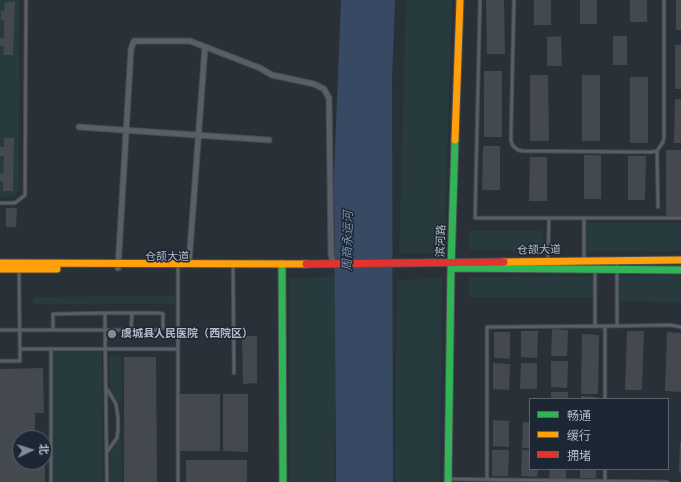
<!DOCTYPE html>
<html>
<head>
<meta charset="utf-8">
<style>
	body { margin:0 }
	#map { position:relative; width:681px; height:482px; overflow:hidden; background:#2a3038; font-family:Raleway,"Noto Sans SC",sans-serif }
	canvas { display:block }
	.legend { position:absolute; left:529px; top:398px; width:140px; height:72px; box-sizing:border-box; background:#1d2633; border:1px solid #59626f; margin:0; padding:5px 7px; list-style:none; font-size:12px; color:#b4bcc9 }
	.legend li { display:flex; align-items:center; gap:8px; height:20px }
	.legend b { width:20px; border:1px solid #59626f }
	.north { position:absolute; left:12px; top:430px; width:40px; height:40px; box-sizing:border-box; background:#1d2633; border:1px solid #59626f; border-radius:50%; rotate:86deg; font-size:11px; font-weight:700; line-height:16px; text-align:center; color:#b4bcc9 }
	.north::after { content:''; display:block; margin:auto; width:14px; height:18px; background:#848b96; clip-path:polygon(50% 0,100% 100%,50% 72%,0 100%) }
</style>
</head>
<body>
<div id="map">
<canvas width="681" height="482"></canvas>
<ul class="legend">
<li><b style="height:5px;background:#30b455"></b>畅通</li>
<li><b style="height:5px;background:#ff9f0a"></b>缓行</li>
<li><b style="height:5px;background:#e5322d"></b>拥堵</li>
</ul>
<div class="north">北</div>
</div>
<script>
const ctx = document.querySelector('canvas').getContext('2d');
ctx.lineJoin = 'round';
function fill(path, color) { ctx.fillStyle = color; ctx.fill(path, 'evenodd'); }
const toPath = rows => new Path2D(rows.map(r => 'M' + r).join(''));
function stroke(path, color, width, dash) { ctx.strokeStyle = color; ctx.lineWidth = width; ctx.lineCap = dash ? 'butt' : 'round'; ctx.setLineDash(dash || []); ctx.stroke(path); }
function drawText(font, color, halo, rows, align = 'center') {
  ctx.font = font + ' Raleway,"Noto Sans SC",sans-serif'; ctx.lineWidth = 3; ctx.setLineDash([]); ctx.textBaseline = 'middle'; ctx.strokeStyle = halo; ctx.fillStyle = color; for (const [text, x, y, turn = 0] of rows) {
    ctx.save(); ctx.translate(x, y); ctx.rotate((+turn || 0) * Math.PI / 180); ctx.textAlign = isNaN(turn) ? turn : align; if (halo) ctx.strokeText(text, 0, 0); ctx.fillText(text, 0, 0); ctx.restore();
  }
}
const green = toPath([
	[0,0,19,0,19,190,14,197,0,197],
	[406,0,452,0,444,253,399,253],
	[587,223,681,223,681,251,586,251],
	[469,231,543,231,543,251,469,250],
	[336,276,334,482,289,482,289,279],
	[593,276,593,297,469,297,469,277],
	[620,276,681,276,681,302,620,301],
	[442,277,440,482,395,482,397,281],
	[175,296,175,304,33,304,33,297],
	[53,352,102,352,103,482,54,482],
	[121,355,122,406,110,390,110,356],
	[121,434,122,482,111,482,110,452]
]);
const water = toPath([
	[341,0,395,0,392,79,393,482,336,482,334,176]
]);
const building = toPath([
	[486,0,504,0,505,54,487,54],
	[534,0,551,0,551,25,534,25],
	[580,0,597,0,597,24,580,24],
	[630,0,647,0,647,22,630,22],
	[676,0,681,0,681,30,676,30],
	[5,2,15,2,13,55,3,55,4,46,0,46,0,38,4,38,4,20,1,20,1,11,4,11],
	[561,36,562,66,547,66,547,37],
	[613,36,627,36,627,65,613,65],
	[675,45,681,45,681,89,675,89],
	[484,71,502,71,502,137,484,137],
	[530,75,548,75,549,141,530,141],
	[582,75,600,75,600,141,582,141],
	[630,77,648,77,648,143,630,143],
	[675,99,681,99,681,143,674,143],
	[4,138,14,138,13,191,3,191,3,181,0,181,0,174,3,174,4,156,0,156,0,147,4,147],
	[483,146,500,146,500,190,482,190],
	[666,150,681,150,681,217,666,217],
	[584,155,601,155,601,199,584,199],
	[628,156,646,156,645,200,628,200],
	[530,157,547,157,547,201,529,201],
	[6,208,17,208,16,227,6,227],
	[552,329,568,330,567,356,551,356],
	[521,331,538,331,537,358,521,357],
	[627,331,644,331,642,390,625,390],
	[494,332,510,332,510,359,494,358],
	[667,332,681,333,681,392,665,391],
	[582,334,599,335,598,394,581,394],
	[242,336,257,336,257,383,243,384],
	[124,357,156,357,157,482,124,482],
	[551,361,568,361,567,388,551,387],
	[493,363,510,364,509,390,493,389],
	[521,363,537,363,537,389,520,389],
	[43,368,44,413,35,413,35,436,45,436,45,438,20,438,20,462,45,462,45,482,0,482,0,369],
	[551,392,568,392,568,399,551,399],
	[180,394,220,394,220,451,180,451],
	[223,394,248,394,248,452,223,451],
	[581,396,597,397,597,399,581,399],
	[493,420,509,421,509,447,493,446],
	[523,422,530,422,530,448,522,448],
	[680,442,681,442,681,473,679,473],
	[492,450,509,450,508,476,492,476],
	[522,450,530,450,530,469,538,469,537,477,521,476],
	[186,460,247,460,247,482,186,482],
	[550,469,566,469,566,479,549,479],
	[580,469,596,469,596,478,580,478]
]);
const lane = toPath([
	[480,0,475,218,681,218],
	[514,0,511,133,511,141,513,146,518,150,523,151,651,152,657,151,663,142,664,138,664,0],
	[657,151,658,207],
	[0,203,15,203,25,195,26,0],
	[548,260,549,218],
	[584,260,584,218],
	[233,265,234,373],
	[595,271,595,326],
	[617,326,670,325,681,327],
	[0,330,105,330,107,482],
	[53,330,53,314,105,313,159,313,163,314,163,328,159,330,105,330,105,313],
	[131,330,132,313],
	[20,349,178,349],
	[0,361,20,361,19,271],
	[107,389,116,404,118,418,118,430,117,438,107,452],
	[605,399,605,326,617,326,617,262],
	[605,469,605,481],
	[448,479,667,482],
	[487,479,487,327,605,326],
	[51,482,51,349],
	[178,482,178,265]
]);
const street = toPath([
	[79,127,269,140],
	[189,263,205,47],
	[118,268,131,49,134,41,190,41,260,68,272,75,314,84,324,89,329,98,331,254,333,264]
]);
const fast = toPath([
	[282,264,283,482],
	[453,268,681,270],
	[448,482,451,268,455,140]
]);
const slow = toPath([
	[455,140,460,0],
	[504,262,681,260],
	[0,263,306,264],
	[0,269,57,269]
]);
const jam = toPath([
	[306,264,504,262]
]);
const markers = [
	[112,334,5,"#848b96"]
];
const streetNames = [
	["滨河路",441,241,-88],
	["仓颉大道",539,250,-1],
	["仓颉大道",167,257]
];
const poiNames = [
	["虞城县人民医院（西院区）",121,334]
];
const waterNames = [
	["周商永运河",348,241,-89]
];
fill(green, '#273a3e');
fill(water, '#384963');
fill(building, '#444950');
stroke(lane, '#484c53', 4.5);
stroke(street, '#484c53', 7);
stroke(fast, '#484c53', 9);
stroke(slow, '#484c53', 9);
stroke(jam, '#484c53', 9);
stroke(lane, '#5a5e66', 2.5);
stroke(street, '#5a5e66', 5);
stroke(fast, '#30b455', 7);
stroke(slow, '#ff9f0a', 7);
stroke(jam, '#e5322d', 7);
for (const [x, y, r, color] of markers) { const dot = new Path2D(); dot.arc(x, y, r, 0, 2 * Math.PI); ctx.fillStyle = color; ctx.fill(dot); stroke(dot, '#1d2633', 1.5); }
drawText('11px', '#b4bcc9', '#1d2633', streetNames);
drawText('bold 11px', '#b4bcc9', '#1d2633', poiNames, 'left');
drawText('italic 12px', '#7c92b1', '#1d2633', waterNames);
</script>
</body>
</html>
